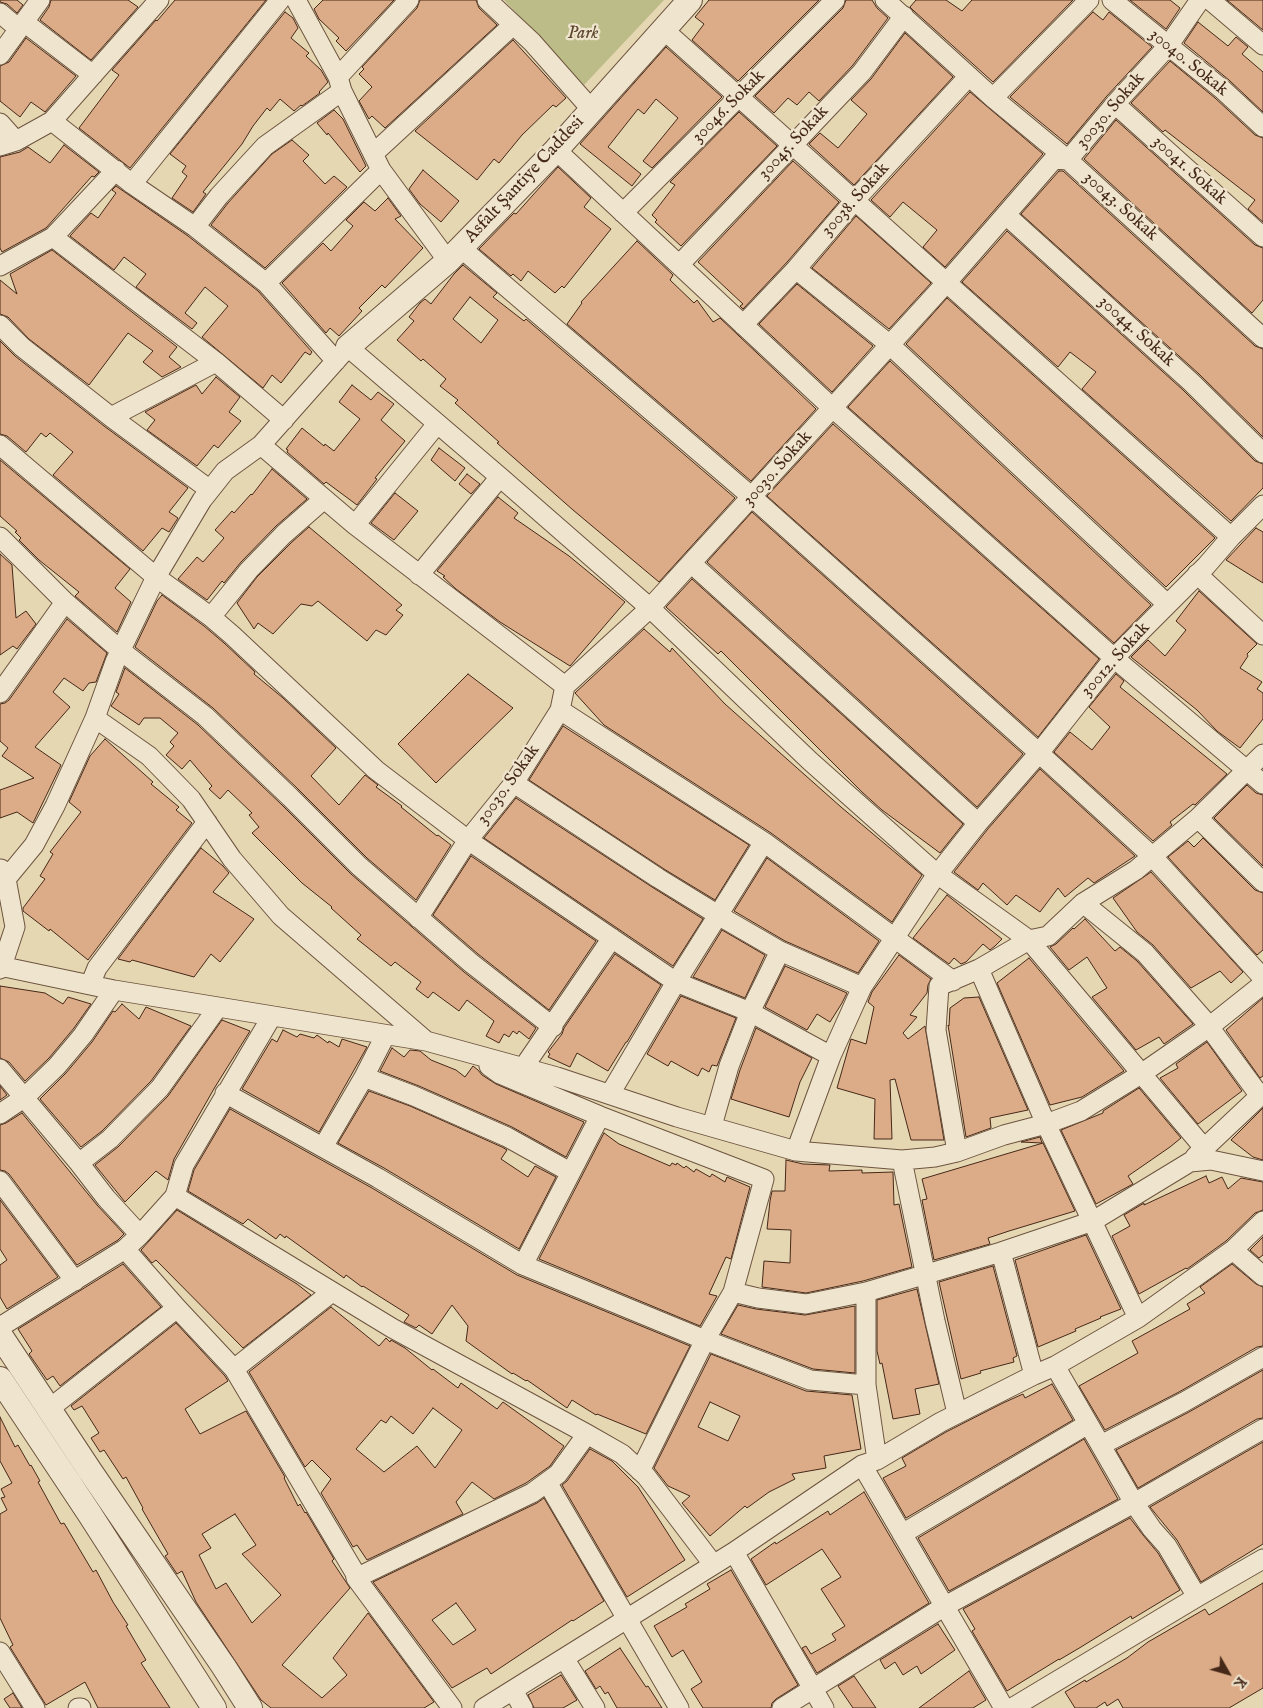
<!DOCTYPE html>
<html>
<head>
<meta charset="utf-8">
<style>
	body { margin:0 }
	#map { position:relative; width:1263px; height:1708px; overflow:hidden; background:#e6d7b3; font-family:"IM FELL English",serif }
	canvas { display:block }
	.north { position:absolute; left:1203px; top:1648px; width:50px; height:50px; -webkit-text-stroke:4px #efe5ce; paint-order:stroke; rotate:128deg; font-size:14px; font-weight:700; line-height:20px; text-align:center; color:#452818 }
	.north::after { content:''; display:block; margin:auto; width:18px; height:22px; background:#452818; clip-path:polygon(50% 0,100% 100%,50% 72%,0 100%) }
</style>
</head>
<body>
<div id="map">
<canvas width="1263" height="1708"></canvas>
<div class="north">K</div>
</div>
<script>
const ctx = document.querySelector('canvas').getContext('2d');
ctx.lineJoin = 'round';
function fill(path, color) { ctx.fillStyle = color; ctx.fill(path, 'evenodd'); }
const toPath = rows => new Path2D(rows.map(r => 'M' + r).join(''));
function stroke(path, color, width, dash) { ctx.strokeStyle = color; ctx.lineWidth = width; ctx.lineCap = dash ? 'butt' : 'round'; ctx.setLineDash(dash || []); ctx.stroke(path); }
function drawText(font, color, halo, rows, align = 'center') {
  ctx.font = font + ' "IM FELL English",serif'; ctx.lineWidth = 4.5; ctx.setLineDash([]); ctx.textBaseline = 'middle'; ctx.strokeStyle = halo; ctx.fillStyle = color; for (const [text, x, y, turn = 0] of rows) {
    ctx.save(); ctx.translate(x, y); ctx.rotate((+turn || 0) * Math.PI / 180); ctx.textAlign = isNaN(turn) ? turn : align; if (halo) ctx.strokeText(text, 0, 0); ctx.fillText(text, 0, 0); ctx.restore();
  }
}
const green = toPath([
	[504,0,664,0,584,85]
]);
const building = toPath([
	[0,0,17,0,23,5,17,13,7,4,0,2,0,0],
	[51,0,128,0,138,7,91,60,40,20,49,7,51,0],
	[175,0,266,0,130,168,79,128,119,75,112,70,156,20,157,21,175,0],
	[323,0,394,0,346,51,336,41,339,38,319,19,314,9,323,0],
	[420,0,476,0,479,8,497,25,385,128,372,116,369,119,359,101,372,87,359,74,364,69,362,67,417,8,420,0],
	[709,0,819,0,738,81,692,40,704,24,695,17,709,0],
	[846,0,872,0,877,8,888,18,853,65,819,101,809,92,797,105,788,98,774,113,755,96,843,8,846,0],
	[916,0,946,0,962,11,972,0,1073,0,993,82,914,11,910,7,916,0],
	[1130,0,1170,0,1180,8,1166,29,1130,0],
	[1227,0,1263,0,1263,30,1227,0],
	[285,12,293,18,298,28,291,38,309,53,306,56,321,70,328,82,319,92,320,93,302,106,301,105,294,111,280,99,270,111,267,108,253,126,242,144,203,192,206,194,193,212,172,198,187,176,182,172,186,166,170,154,285,12],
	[1093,12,1103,20,1109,12,1152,47,1106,97,1067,144,1010,97,1093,12],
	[1198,22,1228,46,1236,37,1248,47,1242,54,1263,72,1263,112,1229,80,1184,43,1198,22],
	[905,33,953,77,854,185,809,144,820,133,838,148,867,114,851,100,871,79,905,33],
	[26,38,76,76,45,112,31,102,20,117,0,101,0,66,9,62,26,38],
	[513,40,566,98,556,107,553,105,522,135,499,163,494,159,477,180,415,131,513,40],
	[666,47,722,97,652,168,643,161,678,118,656,99,644,114,638,109,608,147,641,174,632,186,580,144,666,47],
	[1170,61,1215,98,1255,135,1263,138,1263,222,1248,209,1255,200,1165,130,1163,132,1131,103,1170,61],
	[970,92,1043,154,945,267,923,247,937,230,903,202,890,217,871,200,970,92],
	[334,110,343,119,366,166,360,172,328,133,327,135,317,123,334,110],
	[739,112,777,146,681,246,655,222,657,220,652,215,675,185,670,182,739,112],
	[1116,120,1255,245,1263,248,1263,300,1252,313,1084,159,1116,120],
	[292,140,309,155,303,161,325,184,334,176,347,187,265,268,211,225,228,203,272,154,292,140],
	[64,145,99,172,94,177,92,176,46,228,2,252,0,248,0,157,20,152,28,147,50,163,64,145],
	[793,161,839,202,788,261,743,309,740,306,743,304,698,262,793,161],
	[558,167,591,198,584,207,611,229,564,288,562,286,555,293,528,271,521,281,513,274,511,276,479,249,514,213,516,214,558,167],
	[423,170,459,201,441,222,420,204,409,189,423,170],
	[1059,171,1063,171,1255,346,1263,349,1263,437,1199,374,1021,214,1059,171],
	[116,186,188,236,258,291,312,352,310,355,305,352,281,383,272,375,263,388,202,337,228,306,205,287,185,313,197,323,192,329,136,287,146,274,124,257,114,270,70,236,91,213,98,218,116,193,112,190,116,186],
	[388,198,401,216,395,219,423,248,385,288,382,285,359,308,362,311,339,336,330,328,326,333,282,283,323,243,331,251,353,226,346,220,364,202,375,211,388,198],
	[856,216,931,283,889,329,812,268,856,216],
	[1007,231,1183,390,1255,461,1263,464,1263,488,1231,521,1082,389,1096,372,1070,352,1058,367,962,282,1007,231],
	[637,241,673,275,670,280,694,303,697,300,713,322,720,318,816,409,751,481,567,324,582,303,581,302,637,241],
	[52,250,177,347,169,357,181,367,162,377,143,362,153,351,128,333,89,385,29,339,8,317,0,314,0,280,17,294,10,274,52,250],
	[463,265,497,293,493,297,524,321,526,319,533,325,735,498,659,582,573,510,497,443,499,442,455,403,458,400,440,386,446,379,423,359,421,361,397,340,414,321,409,317,420,303,425,299,431,304,454,274,463,265],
	[470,297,498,320,481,343,453,319,470,297],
	[797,284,873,346,832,392,759,324,797,284],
	[947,298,1215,538,1166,587,906,344,947,298],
	[0,341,15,356,104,426,188,488,169,512,178,518,169,532,162,528,143,551,53,475,73,452,50,433,46,437,41,433,26,452,7,436,0,434,0,341],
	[890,361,1151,605,1114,643,848,407,890,361],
	[216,377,240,397,229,412,241,421,218,448,214,445,197,466,147,430,155,420,145,412,196,385,202,394,216,377],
	[352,385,371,400,378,392,394,404,381,420,405,441,375,478,377,479,357,505,326,482,324,484,287,452,288,450,286,449,302,428,324,446,325,444,334,451,360,419,339,402,352,385],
	[833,424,1099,659,1038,737,767,496,833,424],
	[439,448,465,468,455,481,431,460,439,448],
	[0,460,130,569,115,588,131,602,117,632,75,596,79,592,39,560,19,540,21,538,15,532,17,531,0,516,0,460],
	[272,469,307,499,276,526,241,562,224,583,222,581,207,600,178,579,197,557,203,562,224,538,215,530,232,511,234,513,251,494,252,495,272,469],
	[467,474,480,484,471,494,459,484,467,474],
	[395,493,418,511,394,540,371,523,395,493],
	[498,497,518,513,514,518,569,556,625,602,570,666,500,622,456,589,443,577,445,576,437,571,498,497],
	[752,512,1023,754,977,807,707,562,752,512],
	[309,527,402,605,396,610,403,615,386,635,376,630,367,641,318,601,312,606,301,604,273,634,258,623,254,629,237,603,257,577,292,542,309,527],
	[1256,528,1263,532,1263,583,1226,560,1256,528],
	[0,554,12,565,16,618,26,611,36,624,17,649,13,646,0,655,0,554],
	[692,579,963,824,940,853,882,810,862,792,721,651,718,654,666,607,692,579],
	[1199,591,1257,644,1247,654,1248,656,1240,668,1262,682,1257,689,1263,693,1263,719,1240,748,1217,731,1197,710,1131,657,1148,640,1165,656,1186,630,1176,621,1199,591],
	[162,595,204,626,224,643,255,672,254,674,283,698,336,748,311,776,339,805,365,775,378,785,376,787,402,806,401,807,437,836,438,835,451,845,416,900,367,858,298,789,213,708,135,647,157,601,162,595],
	[67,619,107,653,96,682,89,683,83,691,64,678,53,692,70,707,35,747,61,765,33,823,17,812,0,818,0,790,34,778,2,756,8,748,0,741,0,704,5,703,9,700,67,619],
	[644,629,670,652,672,648,725,704,841,807,922,875,892,922,771,833,604,725,575,693,644,629],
	[125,668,198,725,282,805,351,874,412,927,464,972,536,1028,529,1039,519,1031,517,1034,513,1031,509,1037,504,1034,499,1043,486,1036,494,1021,467,1000,459,1011,433,992,428,998,416,989,421,982,395,962,391,966,357,939,361,935,331,908,332,907,302,883,252,833,259,827,249,815,252,813,228,790,220,799,209,789,212,786,190,760,182,769,166,755,174,746,170,742,178,733,160,718,144,718,139,725,111,706,119,694,116,692,125,668],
	[468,674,513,708,436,783,398,744,468,674],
	[1116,674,1124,681,1120,687,1227,774,1195,805,1193,804,1170,822,1172,825,1153,841,1054,752,1070,732,1092,750,1110,727,1089,707,1116,674],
	[563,726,749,845,715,900,664,869,529,780,563,726],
	[105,739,153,782,151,784,179,807,176,810,192,823,88,960,50,929,49,931,23,911,23,908,45,879,40,876,53,854,50,852,81,812,69,802,90,756,105,739],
	[1040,769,1135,856,1094,883,1088,878,1065,897,1058,888,1040,912,1016,895,1007,905,983,883,978,890,954,872,987,830,1040,769],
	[1247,785,1256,793,1263,795,1263,866,1214,818,1247,785],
	[516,798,652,887,703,919,673,966,484,838,516,798],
	[1203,838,1255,890,1263,893,1263,950,1257,955,1168,857,1188,841,1194,847,1203,838],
	[201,848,223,866,229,873,213,892,254,919,220,962,211,954,194,977,132,960,130,962,118,959,201,848],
	[471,856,596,941,549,1010,478,954,433,915,471,856],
	[767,858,879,941,858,973,785,941,734,911,767,858],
	[1151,872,1243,972,1231,983,1220,971,1191,988,1153,945,1137,932,1113,898,1151,872],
	[947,895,1002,939,995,946,990,950,983,944,966,962,961,964,954,958,949,964,913,938,947,895],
	[1085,919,1115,951,1120,947,1137,961,1193,1024,1164,1044,1159,1037,1136,1050,1092,997,1107,988,1087,957,1069,970,1050,947,1056,944,1073,928,1074,929,1085,919],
	[722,930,765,955,745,998,693,977,722,930],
	[615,954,661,985,627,1042,626,1042,608,1071,577,1053,570,1067,548,1057,550,1054,548,1052,562,1034,564,1028,615,954],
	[899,955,931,979,928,985,927,993,910,1015,917,1017,903,1033,908,1039,925,1026,944,1140,911,1140,895,1079,890,1080,892,1139,874,1139,875,1099,837,1088,851,1039,866,1044,874,1007,868,1002,872,992,899,955],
	[1029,958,1124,1071,1082,1097,1050,1105,997,983,1029,958],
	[785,966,847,993,842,1003,830,1022,817,1014,807,1030,765,1007,785,966],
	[0,986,45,993,63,1004,68,997,91,1004,74,1028,49,1058,25,1081,9,1062,0,1058,0,986],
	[681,996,736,1018,717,1066,712,1065,709,1072,702,1068,698,1076,671,1061,668,1066,647,1054,681,996],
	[979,997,1028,1110,990,1118,991,1128,966,1137,948,1025,949,1026,950,1008,964,998,979,997],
	[1263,998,1263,1076,1260,1078,1226,1030,1263,998],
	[122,1004,139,1019,146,1007,191,1026,151,1081,102,1131,81,1147,40,1099,66,1073,92,1042,113,1011,115,1012,122,1004],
	[222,1020,250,1031,215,1087,174,1159,168,1180,156,1171,125,1202,95,1165,118,1147,168,1096,222,1020],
	[756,1028,812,1058,800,1082,789,1117,731,1099,740,1070,756,1028],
	[283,1030,297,1037,300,1034,314,1038,317,1035,328,1043,329,1041,339,1047,342,1039,367,1047,319,1132,242,1089,272,1039,277,1042,283,1030],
	[1207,1042,1242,1091,1198,1124,1160,1078,1178,1068,1176,1064,1207,1042],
	[392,1048,404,1057,410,1050,420,1051,431,1060,456,1070,465,1077,473,1066,478,1070,482,1075,496,1084,584,1122,566,1157,512,1127,419,1086,380,1071,392,1048],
	[0,1086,7,1095,0,1100,0,1086],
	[1139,1088,1181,1138,1170,1147,1128,1176,1133,1184,1096,1204,1061,1130,1103,1113,1103,1111,1139,1088],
	[369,1091,410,1106,502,1147,507,1150,501,1159,528,1177,535,1166,556,1177,519,1249,384,1168,338,1143,369,1091],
	[1263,1108,1263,1160,1253,1157,1231,1140,1263,1108],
	[230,1109,372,1188,517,1275,690,1346,646,1434,597,1414,596,1415,572,1400,567,1408,527,1380,526,1381,513,1373,512,1374,466,1341,468,1326,452,1305,432,1334,419,1325,416,1328,404,1322,409,1315,363,1286,362,1287,346,1275,344,1278,286,1236,285,1238,280,1234,276,1239,248,1219,243,1224,188,1191,194,1170,230,1109],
	[22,1113,97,1205,124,1234,118,1240,77,1265,9,1174,5,1171,0,1170,0,1125,6,1123,22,1113],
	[604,1133,619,1144,670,1166,672,1163,676,1165,677,1163,684,1168,686,1166,694,1172,696,1169,710,1177,712,1174,725,1182,727,1177,750,1187,731,1259,726,1257,709,1294,717,1296,700,1326,539,1259,604,1133],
	[1040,1137,1042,1143,1021,1142,1040,1137],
	[1043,1143,1075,1211,1009,1231,988,1238,990,1244,934,1260,922,1200,927,1199,922,1179,1043,1143],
	[786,1160,803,1164,830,1165,829,1171,862,1170,862,1173,893,1172,894,1205,899,1204,912,1267,863,1281,806,1293,762,1287,764,1261,790,1263,791,1230,767,1229,770,1201,772,1191,785,1191,786,1160],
	[1206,1176,1209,1183,1222,1177,1228,1189,1241,1178,1263,1182,1263,1210,1255,1213,1226,1241,1187,1269,1186,1268,1139,1294,1112,1236,1130,1226,1124,1215,1144,1203,1144,1205,1206,1176],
	[0,1200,58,1277,7,1309,0,1297,0,1265,7,1260,0,1249,0,1200],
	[177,1210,297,1284,311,1295,243,1348,156,1260,152,1263,141,1250,177,1210],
	[1086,1235,1121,1309,1100,1317,1101,1318,1075,1329,1076,1331,1038,1347,1015,1260,1086,1235],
	[1263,1237,1263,1255,1259,1258,1250,1250,1263,1237],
	[123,1264,161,1307,60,1386,53,1376,47,1380,29,1354,32,1351,18,1329,123,1264],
	[1232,1264,1256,1284,1263,1287,1263,1346,1257,1347,1179,1392,1105,1430,1079,1386,1138,1353,1132,1341,1190,1309,1187,1304,1205,1293,1200,1287,1232,1264],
	[993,1266,1017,1356,1013,1358,1014,1362,980,1371,981,1373,961,1379,939,1282,993,1266],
	[917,1289,939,1384,915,1389,920,1414,893,1419,882,1363,880,1364,877,1351,877,1300,917,1289],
	[738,1305,756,1309,805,1315,855,1306,855,1373,813,1369,721,1334,738,1305],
	[331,1307,379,1346,386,1338,390,1342,391,1340,405,1348,432,1370,433,1369,458,1388,461,1383,497,1409,503,1402,564,1446,550,1466,526,1483,494,1499,472,1482,456,1502,463,1514,367,1560,357,1545,353,1547,321,1493,331,1479,312,1460,305,1467,249,1372,331,1307],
	[433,1408,462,1430,435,1468,417,1446,384,1472,356,1449,381,1420,386,1423,391,1416,413,1434,433,1408],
	[176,1323,225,1376,228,1381,185,1409,200,1434,246,1411,285,1477,284,1478,298,1506,300,1504,305,1513,306,1512,334,1559,332,1561,350,1588,282,1665,322,1698,347,1675,333,1658,368,1613,434,1702,424,1708,271,1708,261,1700,196,1602,182,1571,177,1574,165,1556,168,1554,142,1509,143,1508,126,1477,123,1479,104,1450,100,1452,91,1438,99,1433,82,1406,74,1410,71,1406,176,1323],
	[235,1514,256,1545,242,1554,281,1595,252,1623,226,1583,216,1589,199,1555,211,1548,202,1534,235,1514],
	[711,1354,806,1391,852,1395,861,1449,824,1456,826,1468,792,1474,795,1479,769,1492,747,1508,745,1506,710,1536,682,1503,690,1496,668,1486,654,1468,711,1354],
	[710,1402,740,1416,728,1441,698,1427,710,1402],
	[1263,1370,1263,1418,1257,1419,1138,1488,1116,1450,1189,1412,1263,1370],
	[1052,1384,1073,1420,906,1518,883,1478,906,1466,902,1458,946,1432,1003,1403,1023,1394,1025,1398,1052,1384],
	[0,1417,15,1447,18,1445,30,1466,31,1465,40,1481,38,1482,61,1524,64,1523,93,1572,96,1570,113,1602,128,1625,126,1626,146,1660,141,1663,170,1708,98,1708,85,1682,46,1705,10,1647,13,1645,0,1618,0,1514,7,1510,1,1498,5,1497,1,1489,12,1483,0,1461,0,1417],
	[1084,1439,1118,1499,949,1591,918,1538,1084,1439],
	[1263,1442,1263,1544,1201,1582,1177,1540,1150,1507,1263,1442],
	[590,1449,612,1461,638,1487,685,1560,627,1597,562,1485,567,1481,590,1449],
	[864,1492,929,1603,817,1673,802,1648,806,1646,811,1654,836,1640,832,1634,845,1626,821,1589,841,1577,822,1549,766,1585,751,1559,775,1542,776,1544,828,1511,830,1515,864,1492],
	[544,1498,604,1601,573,1621,572,1620,491,1674,487,1668,452,1688,373,1582,537,1503,544,1498],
	[456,1603,476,1630,453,1645,432,1620,456,1603],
	[1130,1518,1143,1535,1158,1553,1180,1590,1132,1619,1131,1616,1081,1647,1059,1660,1059,1659,1007,1691,972,1631,975,1629,963,1609,1130,1518],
	[731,1570,798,1685,776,1699,772,1703,771,1708,703,1708,691,1689,702,1682,683,1650,672,1657,654,1626,687,1607,685,1604,710,1589,707,1584,731,1570],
	[1263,1583,1263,1688,1229,1708,1123,1708,1118,1699,1107,1706,1105,1702,1096,1708,1075,1708,1065,1692,1085,1680,1086,1682,1127,1658,1148,1642,1205,1609,1209,1615,1263,1583],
	[938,1624,955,1650,921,1674,917,1666,903,1675,895,1662,885,1669,880,1660,938,1624],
	[620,1648,646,1687,648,1686,662,1708,617,1708,608,1692,605,1694,600,1686,596,1689,585,1671,620,1648],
	[969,1671,986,1700,973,1708,919,1708,969,1671],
	[561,1675,577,1700,563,1708,534,1708,528,1695,561,1675],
	[854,1676,876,1708,853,1708,838,1686,854,1676],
	[13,1693,22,1708,10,1708,4,1699,13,1693]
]);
const minor = toPath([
	[296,0,338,77,342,91,381,170,448,261],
	[487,0,532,42,592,110],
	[885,0,993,98,1068,160,1263,338],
	[1112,0,1222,89,1263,127],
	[1210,0,1263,45],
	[0,13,19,29],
	[24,22,93,75],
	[664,30,1231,537],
	[0,55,40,0],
	[338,77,409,0],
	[993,98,1089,0],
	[1115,104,1263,237],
	[52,121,159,0],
	[0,123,16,141],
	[0,146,16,141,52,121,132,184,195,227,266,283,336,361],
	[556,150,827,403,1114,658,1263,784],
	[373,154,513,25],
	[132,184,280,0],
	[623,213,835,0],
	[1006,215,1191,382,1263,453],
	[195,227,219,196,265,146,342,91],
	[53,237,216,362,284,420],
	[461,248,752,497,1039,753,1152,856,1263,978],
	[679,265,862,72,904,16],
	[0,266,53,237,116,170],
	[796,269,890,345,1167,604],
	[266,283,381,170],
	[0,325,22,347,111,417,210,490],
	[743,325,796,269,855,200,969,76],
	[111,417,216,362],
	[0,445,156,577,211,617,232,635,376,770,468,840,676,982,750,1012,831,1056],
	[261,445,348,347,500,477,650,608,810,761,937,874,1029,940,1048,936,1083,903,1136,870,1198,818,1263,754],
	[355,525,437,424],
	[0,537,65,602,120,650,205,716,290,797,359,866,471,963,553,1027],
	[691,563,978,823],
	[1197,574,1263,635],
	[419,575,500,477],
	[211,617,249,570,284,534,324,499],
	[0,693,65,602],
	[560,710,764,842,953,981],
	[95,718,149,756,191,799,232,859,281,916,426,1041],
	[514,783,658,878,723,918,780,951,862,987],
	[1198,818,1263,882],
	[6,879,34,845,55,806,95,718,115,662,156,577,202,500,210,490,225,471,261,445,355,525,565,686],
	[1083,903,1145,953,1204,1020,1260,1096],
	[418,918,468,840,514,783,560,710,565,686,650,608,947,282,1054,159,1068,160,1115,104,1168,46,1200,0],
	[0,966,114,990,426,1041,557,1077,677,1117,796,1151,902,1160,935,1157,957,1152,1004,1135,1046,1124,1081,1111,1141,1074,1209,1027,1263,984],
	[0,969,2,966,15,927,6,879,1,869],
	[979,969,1046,1124,1138,1318],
	[90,985,97,968,207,822],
	[489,1066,500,1074,600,1116,764,1179,733,1292,705,1340,640,1471],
	[523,1068,612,938],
	[0,1069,79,1163,106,1198,140,1235],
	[364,1077,414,1096,507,1137,570,1172],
	[225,1093,378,1178,523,1265,705,1340,810,1380,866,1385],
	[610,1094,676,982,764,842],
	[0,1114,25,1097,57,1066,83,1035,114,990],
	[712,1126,729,1066,750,1012,780,951],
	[323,1147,364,1077,385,1036],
	[796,1151,831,1056,862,987,933,880,978,823,1039,753,1114,658,1206,566,1231,537,1263,505],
	[957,1152,936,1030,939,986,979,969,1029,940,1204,1148],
	[1195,1157,1263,1093],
	[902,1160,935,1321,957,1413],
	[79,1163,110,1139,160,1088,218,1007],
	[0,1181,75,1281],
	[175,1196,184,1165,272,1016],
	[125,1249,177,1308,234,1369,355,1573,356,1578,452,1708],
	[1233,1250,1263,1276],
	[1001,1252,1034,1375],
	[523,1265,600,1116],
	[733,1292,758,1298,806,1304,866,1292,1001,1252,1093,1221,1190,1162,1211,1160,1263,1171],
	[866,1292,866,1385,877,1460],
	[0,1327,125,1249,140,1235,175,1196,392,1328,587,1434,622,1454,646,1476,713,1564],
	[1055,1366,1134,1503,1152,1529,1167,1546,1197,1597],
	[234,1369,332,1292],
	[49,1409,177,1308],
	[1101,1445,1184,1402,1263,1357],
	[862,1465,1004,1708],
	[547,1482,679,1708],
	[902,1534,1088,1424],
	[734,1552,824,1708],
	[356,1578,532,1493,558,1474,587,1434],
	[0,1652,35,1708],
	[564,1658,595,1708],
	[513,1690,523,1708],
	[78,1708,81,1708],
	[484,1708,734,1552,862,1465,877,1460,941,1422,1034,1375,1055,1366,1138,1318,1233,1250,1263,1221],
	[782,1708,945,1606,1134,1503,1263,1429],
	[1012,1708,1197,1597,1263,1559]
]);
const tertiary = toPath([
	[348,347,448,261,556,150,690,0],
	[0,1335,90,1471,224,1667,250,1708],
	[0,1379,89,1513,214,1708]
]);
const parkNames = [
	["Park",583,34]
];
const streetNames = [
	["30040. Sokak",1188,63,39],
	["30046. Sokak",729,107,-45],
	["30030. Sokak",1111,111,-49],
	["30045. Sokak",794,143,-47],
	["30041. Sokak",1189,171,42],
	["Asfalt Şantiye Caddesi",525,180,-47],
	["30038. Sokak",856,200,-48],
	["30043. Sokak",1120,207,42],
	["30044. Sokak",1136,332,42],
	["30030. Sokak",778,469,-48],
	["30012. Sokak",1116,660,-48],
	["30030. Sokak",509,785,-54]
];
fill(green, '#bcbc88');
fill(building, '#dcab87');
stroke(building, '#452818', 1);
stroke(minor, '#6d543f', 21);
stroke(tertiary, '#6d543f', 26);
stroke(minor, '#efe5ce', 19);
stroke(tertiary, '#efe5ce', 24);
drawText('italic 18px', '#5d462e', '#efe5ce', parkNames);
drawText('18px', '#452818', '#efe5ce', streetNames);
</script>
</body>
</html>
